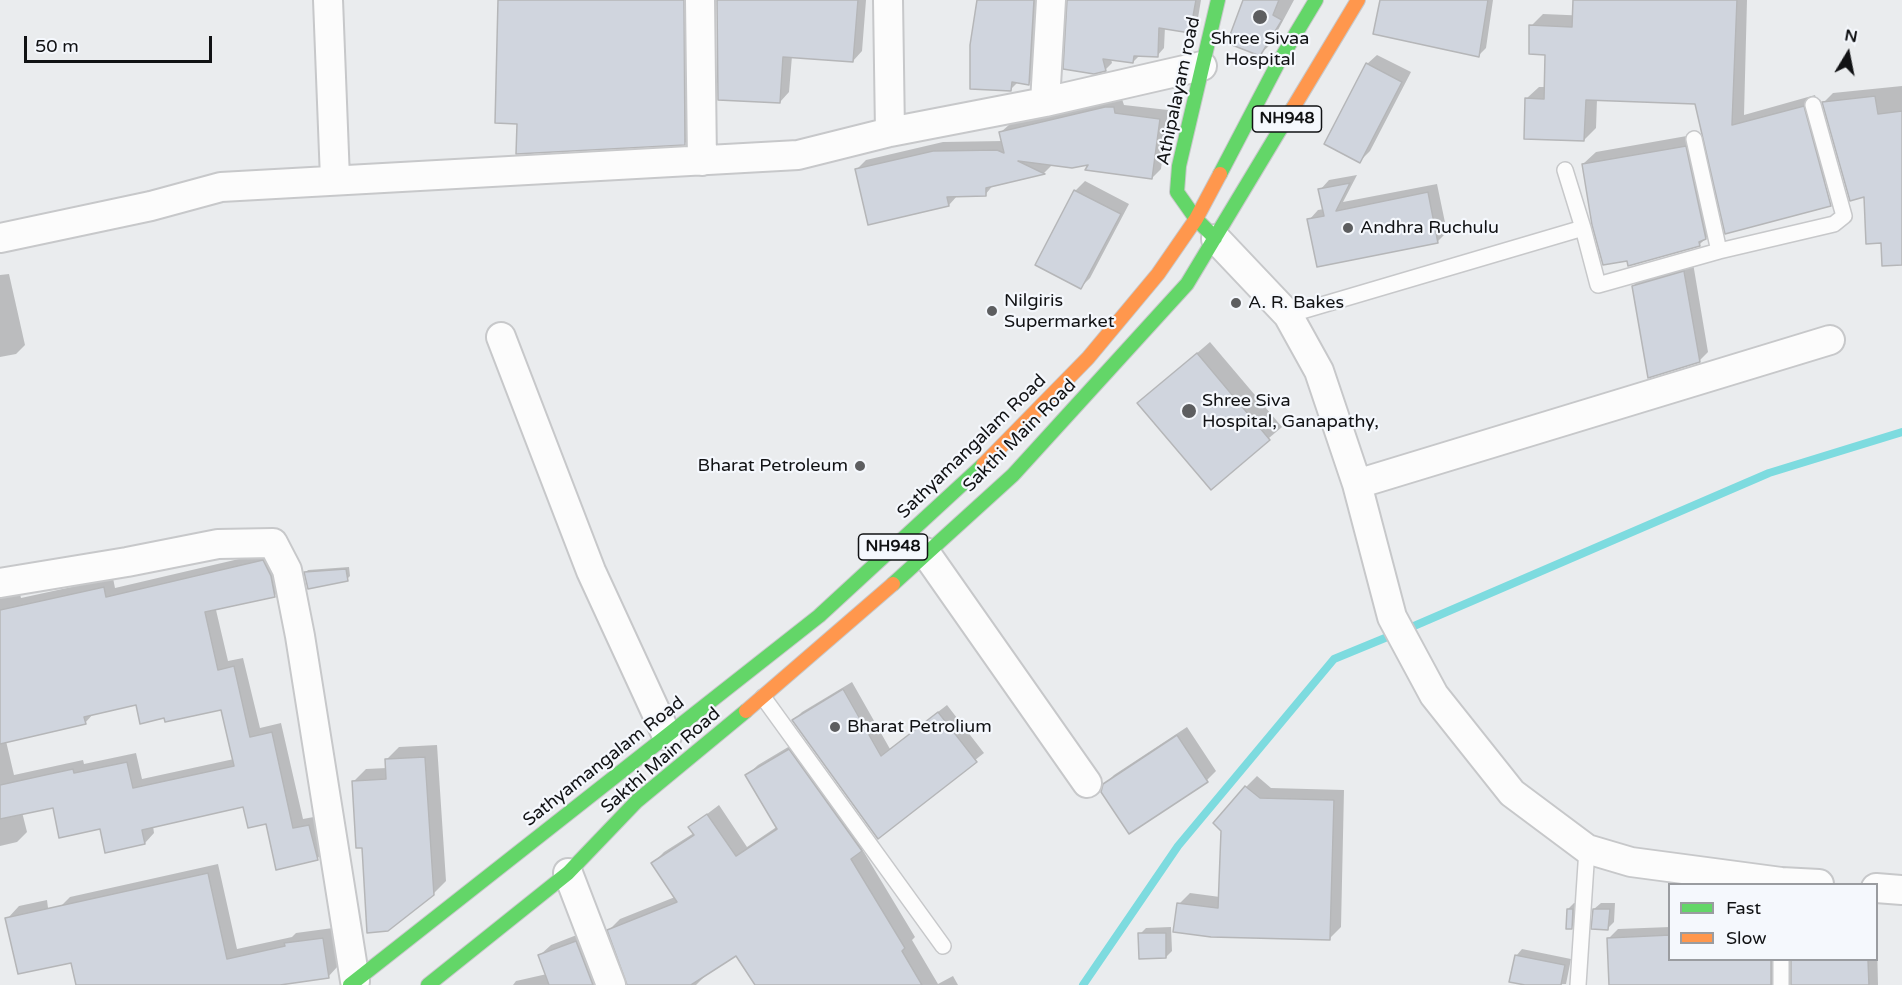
<!DOCTYPE html>
<html>
<head>
<meta charset="utf-8">
<style>
	body { margin:0 }
	#map { position:relative; width:1902px; height:985px; overflow:hidden; background:#eaecee; font-family:"Varela Round",sans-serif }
	canvas { display:block }
	.legend { position:absolute; left:1668px; top:883px; width:210px; height:78px; box-sizing:border-box; background:#f5f8fd; border:2px solid #9a9ca0; margin:0; padding:8px 10px; list-style:none; font-size:18px; color:#111214 }
	.legend li { display:flex; align-items:center; gap:12px; height:30px }
	.legend b { width:30px; border:2px solid #9a9ca0 }
	.north { position:absolute; left:1818px; top:24px; width:60px; height:60px; -webkit-text-stroke:4px #f5f8fd; paint-order:stroke; rotate:10deg; font-size:16px; font-weight:700; line-height:24px; text-align:center; color:#111214 }
	.north::after { content:''; display:block; margin:auto; width:21px; height:27px; background:#111214; clip-path:polygon(50% 0,100% 100%,50% 72%,0 100%) }
	.scale { position:absolute; left:24px; top:36px; width:188px; height:27px; box-sizing:border-box; border:3px solid #111214; border-top:0; padding-left:8px; font-size:18px; line-height:21px; white-space:nowrap; color:#111214; -webkit-text-stroke:4px #f5f8fd; paint-order:stroke }
</style>
</head>
<body>
<div id="map">
<canvas width="1902" height="985"></canvas>
<ul class="legend">
<li><b style="height:8px;background:#63d668"></b>Fast</li>
<li><b style="height:8px;background:#ff974d"></b>Slow</li>
</ul>
<div class="north">N</div>
<div class="scale">50 m</div>
</div>
<script>
const ctx = document.querySelector('canvas').getContext('2d');
ctx.lineJoin = 'round';
function fill(path, color) { ctx.fillStyle = color; ctx.fill(path, 'evenodd'); }
const toPath = rows => new Path2D(rows.map(r => 'M' + r).join(''));
function stroke(path, color, width, dash) { ctx.strokeStyle = color; ctx.lineWidth = width; ctx.lineCap = dash ? 'butt' : 'round'; ctx.setLineDash(dash || []); ctx.stroke(path); }
function drawText(font, color, halo, rows, align = 'center') {
  ctx.font = font + ' "Varela Round",sans-serif'; ctx.lineWidth = 4.5; ctx.setLineDash([]); ctx.textBaseline = 'middle'; ctx.strokeStyle = halo; ctx.fillStyle = color; for (const [text, x, y, turn = 0] of rows) {
    ctx.save(); ctx.translate(x, y); ctx.rotate((+turn || 0) * Math.PI / 180); ctx.textAlign = isNaN(turn) ? turn : align; if (halo) ctx.strokeText(text, 0, 0); ctx.fillText(text, 0, 0); ctx.restore();
  }
}
const shadow = toPath([
	[499,0,694,0,695,132,685,143,518,122],
	[718,0,866,0,862,51,853,61,792,56,789,92,780,102],
	[978,0,1041,0,1036,76,1029,83,1019,81,1011,89],
	[1067,0,1201,0,1197,24,1190,32,1165,27,1164,48,1157,56,1140,55,1133,62,1111,59,1112,63,1105,70],
	[1245,0,1294,0,1270,45,1260,54],
	[1382,0,1493,0,1486,48,1479,55],
	[1641,0,1747,0,1744,115,1815,95,1836,171,1824,183,1696,103,1597,99,1596,128,1584,140,1527,98,1539,87,1546,87,1547,54,1531,26,1543,14,1662,19],
	[1377,55,1411,72,1370,151,1360,161,1367,64],
	[1902,86,1902,174,1824,102,1833,93],
	[1115,99,1122,99,1124,105,1168,110,1161,169,1152,178,1090,162,1053,164,1044,173,994,184,985,195,958,195,949,205,870,223,857,169,866,160,943,142,1003,141,1001,132,1010,124],
	[1698,134,1718,226,1699,245,1583,164,1596,152],
	[1357,175,1343,202,1437,184,1447,232,1437,242,1309,220,1318,210,1324,209,1320,190,1329,180],
	[1085,181,1129,204,1090,278,1081,287,1075,191],
	[1693,263,1708,352,1699,361,1633,286,1643,277],
	[9,274,25,345,16,354,0,357,0,275],
	[1210,342,1282,427,1211,487,1139,403],
	[273,551,284,586,275,595,216,610,228,661,243,658,260,728,281,723,303,819,319,816,326,849,317,859,244,805,153,826,154,833,145,843,54,806,22,812,27,832,17,842,0,846,0,594,19,590,21,598,113,578,115,588],
	[137,704,165,716,222,708,234,759,142,779,136,753,84,764,83,760,14,775,6,741,85,723,94,713],
	[349,567,350,576,347,579,306,572,308,570],
	[852,682,890,749,947,705,984,753,878,837,794,720,802,712],
	[1187,727,1216,771,1207,780,1104,785,1114,775],
	[800,740,872,839,862,849,915,937,912,940,938,984,953,976,958,985,757,985,737,954,709,972,696,985,628,985,609,930,620,919,675,897,653,863,664,852,694,833,690,827,719,805,747,847,778,826,747,775,758,765],
	[437,745,446,881,433,894,363,846,353,782,366,769,387,768,386,760,399,747],
	[1257,776,1271,788,1344,790,1341,927,1330,938,1179,904,1190,893,1220,897,1246,787],
	[218,864,237,949,292,937,296,933,333,928,338,966,328,977,272,985,77,985,60,907,70,897],
	[47,900,54,955,7,919,19,906],
	[1574,903,1579,903,1578,921,1571,927,1568,909],
	[1601,903,1615,903,1614,922,1608,928,1594,909],
	[1171,927,1172,951,1166,957,1140,934,1146,928],
	[1670,927,1670,960,1780,960,1782,981,1789,985,1611,985,1608,939,1618,929],
	[587,931,610,985,513,985,516,981,547,974,540,955,551,945],
	[1877,943,1878,985,1792,985,1792,960,1876,960],
	[1522,949,1571,959,1566,984,1533,985,1516,956]
]);
const stream = toPath([
	[1414,626,1769,473,1902,432],
	[1083,985,1178,846,1334,659,1385,638]
]);
const building = toPath([
	[498,0,684,0,685,145,516,154,517,124,495,123,498,0],
	[717,0,858,0,853,62,783,57,780,103,718,100,717,0],
	[977,0,1034,0,1029,85,1012,82,1011,91,970,89,970,45,977,0],
	[1067,0,1196,0,1190,33,1159,28,1158,57,1134,56,1133,63,1103,59,1106,71,1094,74,1063,69,1067,0],
	[1243,0,1279,0,1273,15,1282,20,1260,56,1227,43,1243,0],
	[1380,0,1488,0,1479,57,1373,34,1380,0],
	[1573,0,1737,0,1732,125,1804,106,1831,206,1725,234,1695,104,1586,100,1584,141,1524,139,1525,98,1544,99,1545,55,1529,54,1529,25,1572,27,1573,0],
	[1366,63,1402,82,1360,163,1324,144,1366,63],
	[1875,96,1878,114,1902,111,1902,265,1882,266,1881,243,1866,244,1864,197,1850,201,1822,102,1875,96],
	[1105,107,1114,107,1115,113,1160,119,1152,179,1085,170,1088,165,1072,168,1018,161,1045,174,986,188,986,196,947,197,949,206,868,225,855,169,933,151,997,150,1004,153,999,132,1105,107],
	[1686,146,1706,239,1699,242,1700,246,1628,266,1627,261,1603,265,1592,225,1582,164,1686,146],
	[1350,183,1336,211,1428,192,1438,243,1317,267,1307,219,1324,216,1318,189,1350,183],
	[1074,190,1121,214,1081,289,1035,265,1074,190],
	[1684,271,1700,362,1648,378,1632,286,1684,271],
	[1197,353,1270,440,1211,490,1137,403,1197,353],
	[263,560,271,576,275,597,205,612,218,670,234,666,250,737,272,732,293,828,309,825,318,860,276,870,266,824,248,828,243,807,142,830,145,844,105,853,100,829,59,838,53,808,0,819,0,785,45,775,73,769,74,773,127,762,133,788,234,766,221,710,165,722,164,718,140,724,136,705,84,717,86,724,0,744,0,610,104,587,106,597,263,560],
	[346,569,348,581,308,589,304,572,346,569],
	[843,689,881,756,938,712,977,762,878,839,792,720,843,689],
	[1177,735,1208,782,1129,834,1101,792,1103,784,1177,735],
	[789,749,862,851,851,859,905,948,902,951,922,985,755,985,736,956,691,985,627,985,607,930,677,902,651,863,694,835,688,827,707,814,736,856,777,829,745,775,789,749],
	[425,757,434,895,388,931,367,933,362,848,356,848,352,781,386,779,385,759,425,757],
	[1245,786,1260,798,1334,800,1330,940,1211,937,1173,932,1177,903,1218,908,1221,831,1213,823,1245,786],
	[208,873,227,959,285,946,284,943,323,938,329,978,280,985,76,985,71,963,18,974,5,918,208,873],
	[1567,909,1573,909,1572,929,1566,929,1567,909],
	[1593,909,1610,909,1608,930,1591,929,1593,909],
	[1138,933,1166,933,1166,958,1139,959,1138,933],
	[1670,935,1670,960,1771,960,1771,985,1609,985,1607,938,1670,935],
	[576,941,593,985,549,985,538,955,576,941],
	[1515,955,1565,965,1561,985,1525,985,1509,982,1515,955],
	[1791,960,1868,960,1869,985,1791,985,1791,960]
]);
const lane = toPath([
	[1694,139,1719,251],
	[1565,170,1583,228],
	[1288,315,1583,228,1598,285,1719,251,1834,224,1844,216,1813,105],
	[763,697,943,946],
	[1781,960,1781,985],
	[1578,985,1587,849]
]);
const street = toPath([
	[328,0,335,179],
	[700,0,702,161],
	[888,0,890,132],
	[1045,102,1051,0],
	[0,238,151,206,221,187,798,155,890,132,1045,102,1202,66],
	[1216,239,1288,315,1319,371,1357,484,1392,617,1434,695,1512,793,1587,849,1631,862,1781,882,1819,884],
	[501,337,591,571,667,736],
	[1357,484,1830,340],
	[925,552,1087,783],
	[0,583,127,562,218,544,273,543,287,570,300,636,355,981],
	[568,873,611,985],
	[1876,888,1902,890]
]);
const fast = toPath([
	[1220,174,1277,65,1316,0],
	[1215,238,1196,219,1177,192,1179,166,1218,0],
	[893,584,1013,475,1187,284,1293,108],
	[350,985,819,616,983,465],
	[428,985,568,873,637,801,746,711]
]);
const slow = toPath([
	[1293,108,1358,0],
	[983,465,1088,358,1158,274,1196,219,1220,174],
	[746,711,893,584]
]);
const markers = [
	[1260,17,8,"#5d5e60"],
	[1348,228,6,"#5d5e60"],
	[1236,303,6,"#5d5e60"],
	[992,311,6,"#5d5e60"],
	[1189,411,8,"#5d5e60"],
	[860,466,6,"#5d5e60"],
	[835,727,6,"#5d5e60"]
];
const shields = [
	[1287,119,69],
	[893,547,69]
];
const shieldNames = [
	["NH948",1287,119],
	["NH948",893,547]
];
const poiNames = [
	["Shree Sivaa",1260,39,"center"],
	["Hospital",1260,60,"center"],
	["Andhra Ruchulu",1360,228],
	["Nilgiris",1004,301],
	["Supermarket",1004,322],
	["A. R. Bakes",1248,303],
	["Shree Siva",1202,401],
	["Hospital, Ganapathy,",1202,422],
	["Bharat Petroleum",848,466,"right"],
	["Bharat Petrolium",847,727]
];
const streetNames = [
	["Athipalayam road",1179,91,-78],
	["Sakthi Main Road",1020,436,-45],
	["Sathyamangalam Road",972,447,-44],
	["Sakthi Main Road",661,761,-41],
	["Sathyamangalam Road",604,762,-38]
];
fill(shadow, '#0003');
stroke(stream, '#7ddbdf', 8);
fill(building, '#d0d5de');
stroke(building, '#b5b6b8', 1.5);
stroke(lane, '#c7c8ca', 18);
stroke(street, '#c7c8ca', 32);
stroke(fast, '#c7c8ca', 16);
stroke(slow, '#c7c8ca', 16);
stroke(lane, '#fcfcfc', 15);
stroke(street, '#fcfcfc', 28);
stroke(fast, '#63d668', 14);
stroke(slow, '#ff974d', 14);
for (const [x, y, r, color] of markers) { const dot = new Path2D(); dot.arc(x, y, r, 0, 2 * Math.PI); ctx.fillStyle = color; ctx.fill(dot); stroke(dot, '#f5f8fd', 2); }
for (const [x, y, w] of shields) { const box = new Path2D(); box.roundRect(x - w / 2, y - 13, w, 26, 4.5); ctx.fillStyle = '#f5f8fd'; ctx.fill(box); stroke(box, '#111214', 1.5); }
drawText('bold 16px', '#111214', null, shieldNames);
drawText('18px', '#111214', '#f5f8fd', poiNames, 'left');
drawText('18px', '#111214', '#f5f8fd', streetNames);
</script>
</body>
</html>
